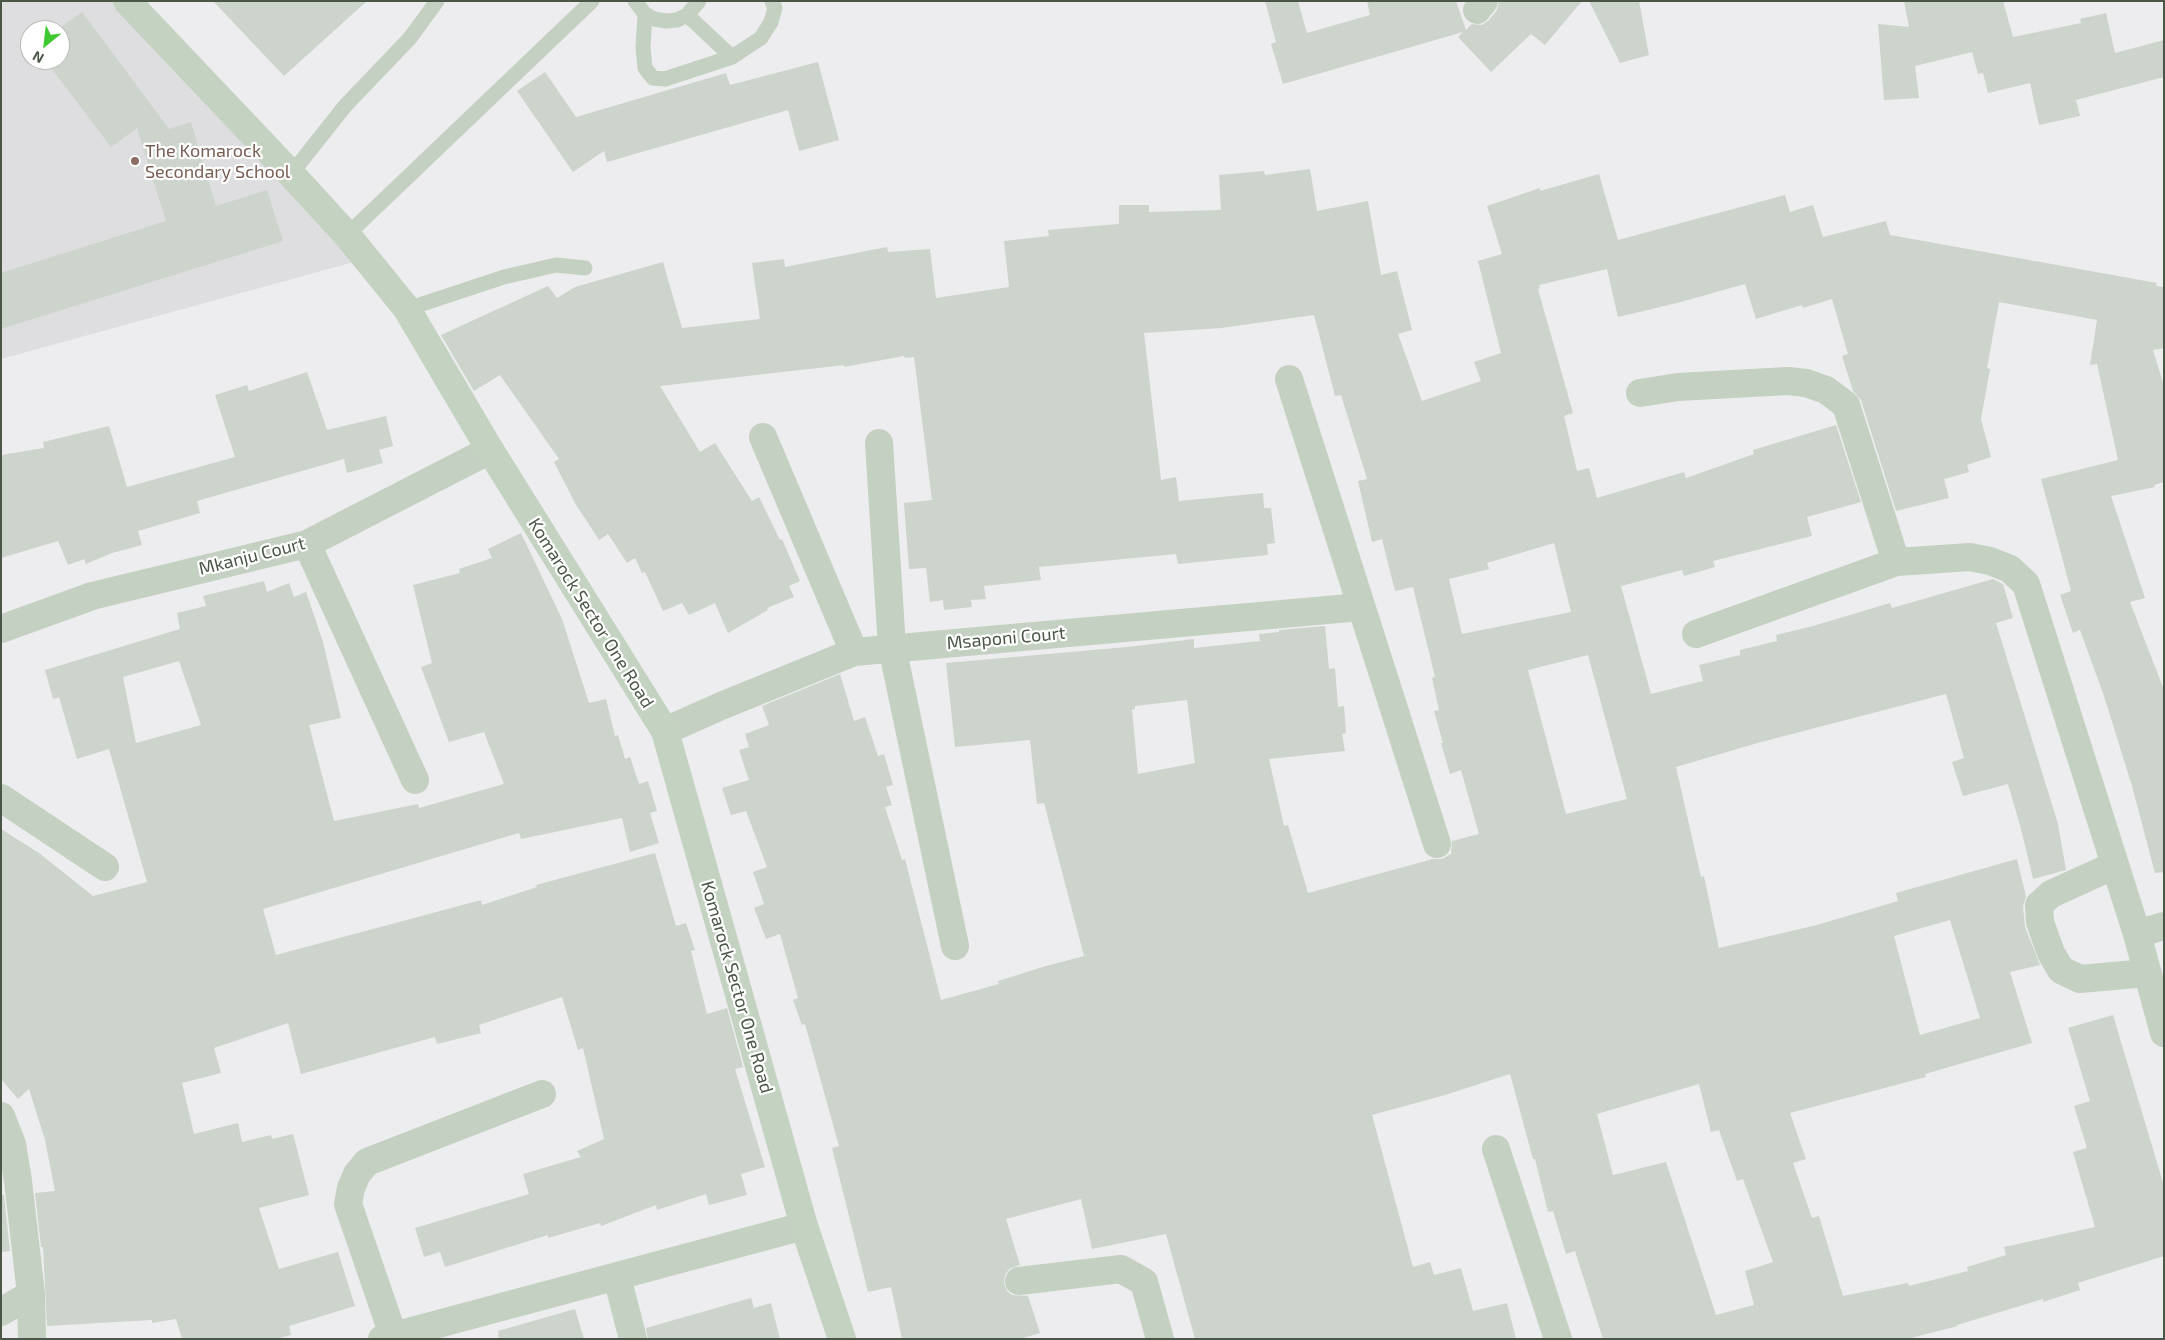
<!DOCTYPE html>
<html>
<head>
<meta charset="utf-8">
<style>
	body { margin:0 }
	#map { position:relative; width:2165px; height:1340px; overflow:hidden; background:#edecef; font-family:"Exo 2",sans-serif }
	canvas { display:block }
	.frame { position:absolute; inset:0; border:2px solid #4a5747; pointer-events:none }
	.north { position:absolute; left:20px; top:20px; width:50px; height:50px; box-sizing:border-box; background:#fff; border:1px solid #b7bcb5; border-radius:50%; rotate:209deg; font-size:14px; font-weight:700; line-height:20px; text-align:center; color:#4a5747 }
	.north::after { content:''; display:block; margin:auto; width:18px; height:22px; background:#3ec72e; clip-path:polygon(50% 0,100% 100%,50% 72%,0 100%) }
</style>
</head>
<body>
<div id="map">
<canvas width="2165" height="1340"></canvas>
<div class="frame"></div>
<div class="north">N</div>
</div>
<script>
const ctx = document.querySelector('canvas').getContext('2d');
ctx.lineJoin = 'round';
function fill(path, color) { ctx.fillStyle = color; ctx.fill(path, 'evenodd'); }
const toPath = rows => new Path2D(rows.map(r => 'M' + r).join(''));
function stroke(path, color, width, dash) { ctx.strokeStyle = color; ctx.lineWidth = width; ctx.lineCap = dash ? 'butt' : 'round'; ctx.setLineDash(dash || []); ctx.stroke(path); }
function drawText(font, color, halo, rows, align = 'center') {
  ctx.font = font + ' "Exo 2",sans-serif'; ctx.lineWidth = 4.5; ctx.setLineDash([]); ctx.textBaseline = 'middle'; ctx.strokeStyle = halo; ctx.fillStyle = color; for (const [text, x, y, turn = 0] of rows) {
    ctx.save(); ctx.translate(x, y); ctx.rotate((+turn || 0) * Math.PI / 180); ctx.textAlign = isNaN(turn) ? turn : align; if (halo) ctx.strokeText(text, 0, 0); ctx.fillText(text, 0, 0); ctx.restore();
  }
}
const education = toPath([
	[1,1,133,1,354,262,1,359],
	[30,30,60,30,60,60,30,60]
]);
const building = toPath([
	[213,1,367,1,284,76],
	[1265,1,1298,1,1307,33,1370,15,1367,1,1456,1,1466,30,1472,24,1482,25,1489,20,1497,10,1499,1,1582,1,1545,45,1531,34,1491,72,1458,37,1463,32,1283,84,1271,44,1276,42],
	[1589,1,1639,1,1649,55,1620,63],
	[1904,1,2003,1,2013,37,2081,23,2080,19,2106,13,2115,53,2164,40,2164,77,2076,100,2080,116,2039,125,2030,83,1988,93,1983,73,1978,74,1972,52,1915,66,1919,98,1884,100,1878,24,1909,27],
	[82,12,169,129,191,122,216,206,267,190,283,241,1,329,1,273,166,221,137,128,111,147,45,60,60,60,60,30,57,30],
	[818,62,839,140,799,151,788,110,607,162,604,151,573,172,517,91,545,72,576,117,726,73,730,85],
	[1310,169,1317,211,1368,201,1381,275,1397,271,1412,330,1398,334,1422,401,1481,381,1474,362,1501,353,1478,261,1502,254,1487,206,1540,188,1540,191,1599,174,1618,240,1785,195,1790,212,1813,205,1823,237,1886,221,1890,235,2157,283,2156,286,2164,287,2164,348,2153,350,2164,386,2164,482,2154,485,2155,487,2111,496,2145,598,2130,602,2164,690,2164,872,2155,873,2132,786,2104,696,2080,630,2073,633,2060,595,2071,591,2041,479,2118,460,2097,364,2090,365,2097,320,1999,302,1987,368,1990,369,1981,419,1991,457,1967,465,1969,472,1944,479,1949,498,1896,511,1861,400,1853,391,1842,356,1848,354,1832,299,1803,308,1802,305,1756,319,1745,284,1677,303,1618,317,1607,269,1539,285,1540,288,1538,289,1573,413,1564,416,1577,471,1589,468,1597,498,1684,472,1686,478,1754,454,1753,450,1836,425,1861,502,1807,517,1812,536,1713,561,1715,567,1684,576,1682,570,1621,586,1651,694,1703,681,1699,665,1740,655,1740,650,1777,641,1776,635,1813,626,1890,603,1892,608,1993,579,2003,584,2013,618,1996,623,2058,824,2066,870,2033,879,2021,829,2008,784,1963,796,1952,762,1964,758,1946,694,1761,742,1676,767,1701,877,1704,876,1719,948,1817,925,1898,901,1896,893,2017,859,2026,897,2023,906,2025,927,2040,965,2010,972,2032,1043,1925,1074,1926,1077,1790,1113,1806,1159,1793,1163,1812,1218,1819,1216,1843,1296,1908,1283,1909,1286,1968,1271,1967,1267,2006,1255,2004,1247,2095,1227,2073,1152,2087,1148,2074,1106,2090,1101,2068,1028,2113,1015,2164,1186,2164,1256,2078,1283,2080,1290,2043,1302,2043,1299,1957,1325,1958,1326,1907,1339,1603,1339,1575,1251,1566,1254,1553,1211,1548,1212,1535,1159,1533,1159,1510,1074,1445,1095,1372,1115,1413,1267,1430,1262,1434,1275,1461,1268,1473,1311,1507,1303,1516,1339,1195,1339,1166,1234,1092,1249,1081,1199,1006,1219,1020,1265,1009,1269,1005,1275,1004,1283,1007,1291,1012,1295,1028,1296,1040,1333,1020,1339,902,1339,891,1287,868,1292,832,1148,839,1146,805,1024,802,1025,793,1000,798,998,780,934,766,939,754,908,764,904,753,872,767,867,746,811,731,815,722,788,749,780,739,750,749,747,745,734,769,725,762,706,840,674,854,721,865,717,878,756,884,754,893,785,886,787,892,805,885,807,902,860,905,859,941,1000,999,984,998,981,1046,966,1084,956,1044,803,1037,804,1030,740,955,747,946,663,1127,647,1194,639,1194,648,1260,641,1259,634,1279,632,1279,630,1325,626,1329,669,1335,668,1338,707,1344,706,1346,733,1342,734,1345,751,1269,759,1284,826,1288,825,1308,893,1433,859,1442,859,1451,854,1452,841,1479,834,1461,770,1450,774,1441,743,1443,743,1434,711,1439,710,1432,678,1435,677,1413,587,1395,591,1382,539,1372,542,1358,481,1367,479,1341,395,1335,396,1314,315,1221,328,1144,333,1161,480,1176,477,1179,501,1263,493,1264,508,1271,508,1275,543,1267,544,1268,555,1178,564,1176,554,1039,567,1041,580,984,586,986,599,971,600,972,607,944,610,943,600,930,602,926,568,909,569,904,503,932,500,914,357,905,358,904,356,844,367,844,365,660,386,700,452,715,443,752,501,759,497,780,540,782,539,800,581,789,586,794,597,767,608,768,610,728,633,715,603,689,615,682,603,663,611,645,572,642,573,635,558,627,563,608,534,599,540,575,503,554,462,559,459,500,375,474,391,441,335,548,286,557,298,575,287,663,262,682,328,760,319,752,263,784,259,785,267,887,247,888,252,930,249,936,298,1009,287,1004,241,1049,236,1048,230,1119,224,1119,205,1149,205,1149,212,1221,210,1219,175,1264,171,1265,175],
	[1554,543,1571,612,1462,634,1449,579,1489,569,1487,563],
	[1588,655,1627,799,1566,814,1528,670],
	[1187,700,1195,763,1138,774,1132,710,1135,709,1135,706],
	[1950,920,1980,1018,1920,1035,1894,936],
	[1699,1084,1711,1132,1719,1130,1737,1181,1743,1179,1773,1262,1745,1271,1754,1305,1716,1315,1666,1162,1613,1175,1597,1114],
	[307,372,327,430,386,416,393,446,379,450,383,463,347,473,344,459,197,501,200,513,138,531,142,545,112,553,86,564,84,559,68,565,58,541,1,558,1,455,44,448,43,442,109,426,127,487,235,457,215,395,247,385,249,391],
	[521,533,562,619,589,703,606,699,615,736,618,735,625,759,630,757,639,784,648,781,657,811,650,813,659,843,630,852,622,818,521,839,519,833,263,909,276,955,481,900,482,905,537,887,536,885,655,853,676,926,686,923,695,950,691,951,707,1014,727,1008,743,1067,735,1069,765,1167,741,1174,747,1195,709,1205,706,1194,657,1210,656,1205,601,1226,600,1223,548,1238,548,1235,445,1267,440,1252,424,1257,415,1228,529,1194,523,1174,581,1157,577,1151,604,1139,583,1048,578,1050,562,997,479,1025,481,1033,437,1044,435,1037,301,1074,288,1023,214,1048,221,1073,182,1083,194,1134,238,1123,242,1142,271,1135,272,1139,293,1134,309,1195,259,1208,279,1269,338,1252,355,1306,289,1326,291,1335,275,1339,182,1339,176,1319,152,1323,152,1320,47,1326,43,1247,41,1247,35,1193,55,1191,45,1140,29,1089,18,1099,1,1079,1,829,39,853,93,896,147,882,109,749,77,759,59,697,53,699,45,670,180,629,177,613,206,606,203,596,264,581,267,592,289,583,294,597,306,592,323,642,341,718,309,725,334,821,418,804,419,808,504,784,484,732,449,742,421,667,432,663,413,585,460,573,459,569,492,558,488,549],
	[179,661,201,725,136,743,123,677],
	[1,1195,4,1195,10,1251,1,1252],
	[751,1298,754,1308,771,1303,780,1339,648,1339,646,1328],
	[575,1309,584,1339,499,1339,498,1331]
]);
const service = toPath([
	[635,1,645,14,654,19,666,21,677,20,687,15,699,1],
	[645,14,643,47,645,68,653,78,665,79,732,57],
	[687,15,732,57,761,38,771,22,775,8,772,1],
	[291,174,345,106,410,38,437,1],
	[347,235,592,1],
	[407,309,504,277,556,265,585,268]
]);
const minor = toPath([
	[1477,10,1484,1],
	[1289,379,1437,844],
	[1640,393,1678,387,1788,381,1806,383,1826,390,1846,405,1896,562],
	[763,437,854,652],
	[879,443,892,647,955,946],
	[307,544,415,780],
	[1,629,92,596,307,544,490,450],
	[1696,634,1896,562,1970,557,1990,561,2010,569,2026,584,2137,934,2164,1033],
	[665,731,721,706,854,652,1361,607],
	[1,798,105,867],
	[2115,865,2051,894,2039,905,2040,922,2051,953,2061,970,2080,979,2147,973],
	[2137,934,2164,926],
	[1,1116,12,1144,18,1181,31,1294,32,1339],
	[1496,1149,1558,1339],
	[617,1277,633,1339],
	[1019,1281,1121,1269,1144,1282,1160,1339],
	[1,1312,31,1294],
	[393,1335,348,1204,351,1188,357,1174,367,1162,542,1094],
	[382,1339,804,1226]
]);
const secondary = toPath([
	[127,1,291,174,347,235,407,309,490,450,665,731,804,1226,842,1339]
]);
const markers = [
	[135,161,5,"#8d6e63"]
];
const educationNames = [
	["The Komarock",145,151],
	["Secondary School",145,172]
];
const streetNames = [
	["Mkanju Court",252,556,-14],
	["Komarock Sector One Road",591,613,58],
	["Msaponi Court",1006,638,-5],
	["Komarock Sector One Road",737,987,74]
];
fill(education, '#dedde0');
fill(building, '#cdd4cc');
stroke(service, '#c4d0c1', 15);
stroke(minor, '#c4d0c1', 28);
stroke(secondary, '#c4d3c1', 28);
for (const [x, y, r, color] of markers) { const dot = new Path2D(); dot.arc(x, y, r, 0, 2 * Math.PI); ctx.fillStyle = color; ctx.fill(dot); stroke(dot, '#fff', 2); }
drawText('18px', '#785e54', '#fff', educationNames, 'left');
drawText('18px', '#4a5747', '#fff', streetNames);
</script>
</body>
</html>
